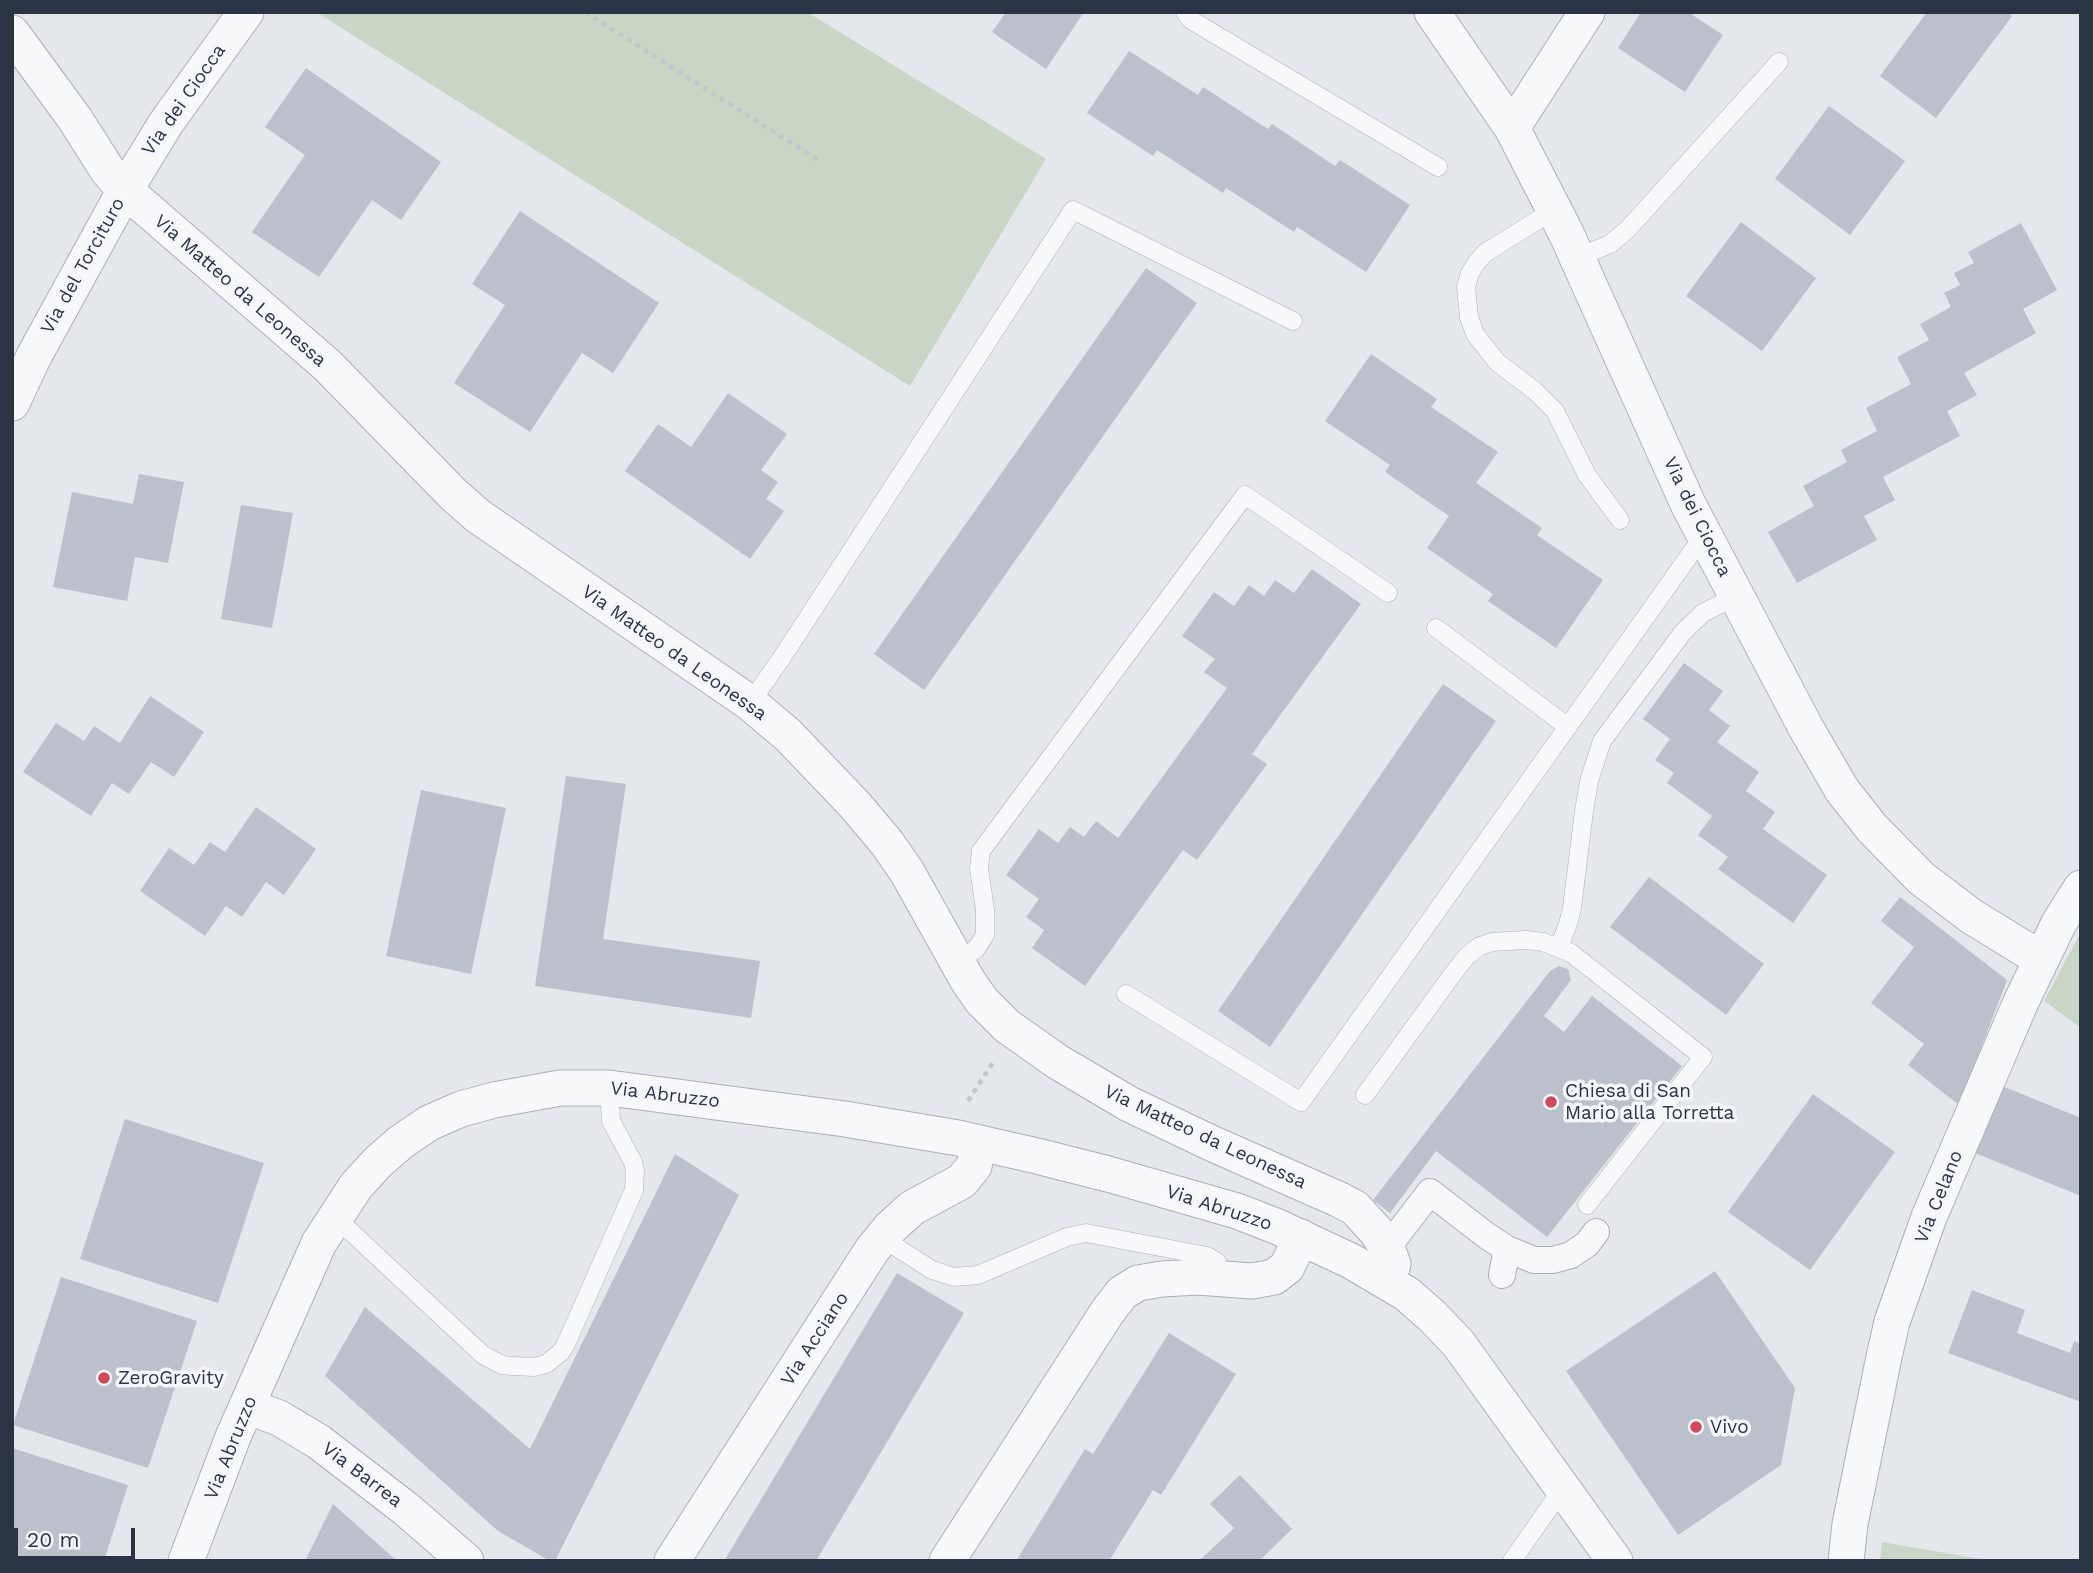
<!DOCTYPE html>
<html>
<head>
<meta charset="utf-8">
<style>
	body { margin:0 }
	#map { position:relative; width:2093px; height:1573px; overflow:hidden; background:#e4e7ec; font-family:"Work Sans",sans-serif }
	canvas { display:block }
	.frame { position:absolute; inset:0; border:14px solid #2b3445; pointer-events:none }
	.scale { position:absolute; left:14px; top:1528px; width:121px; height:32px; box-sizing:border-box; border:4px solid #2b3445; border-top:0; padding-left:9px; font-size:21px; line-height:24px; white-space:nowrap; color:#2b3445; -webkit-text-stroke:5px #f4f6f9; paint-order:stroke }
</style>
</head>
<body>
<div id="map">
<canvas width="2093" height="1573"></canvas>
<div class="frame"></div>
<div class="scale">20 m</div>
</div>
<script>
const ctx = document.querySelector('canvas').getContext('2d');
ctx.lineJoin = 'round';
function fill(path, color) { ctx.fillStyle = color; ctx.fill(path, 'evenodd'); }
const toPath = rows => new Path2D(rows.map(r => 'M' + r).join(''));
function stroke(path, color, width, dash) { ctx.strokeStyle = color; ctx.lineWidth = width; ctx.lineCap = dash ? 'butt' : 'round'; ctx.setLineDash(dash || []); ctx.stroke(path); }
function drawText(font, color, halo, rows, align = 'center') {
  ctx.font = font + ' "Work Sans",sans-serif'; ctx.lineWidth = 7; ctx.setLineDash([]); ctx.textBaseline = 'middle'; ctx.strokeStyle = halo; ctx.fillStyle = color; for (const [text, x, y, turn = 0] of rows) {
    ctx.save(); ctx.translate(x, y); ctx.rotate((+turn || 0) * Math.PI / 180); ctx.textAlign = isNaN(turn) ? turn : align; if (halo) ctx.strokeText(text, 0, 0); ctx.fillText(text, 0, 0); ctx.restore();
  }
}
const green = toPath([
	[316,12,807,12,1046,159,910,386],
	[2081,932,2081,1028,2044,1001],
	[1882,1542,1992,1561,1880,1561]
]);
const building = toPath([
	[1006,12,1084,12,1046,69,992,32],
	[1641,12,1688,12,1723,35,1685,92,1618,48],
	[1927,12,2007,12,2012,16,1936,118,1880,76],
	[1129,51,1198,95,1203,87,1268,129,1272,124,1335,166,1340,160,1410,205,1366,272,1297,227,1294,232,1226,188,1223,193,1157,150,1153,156,1087,113],
	[306,68,441,162,401,220,372,200,319,277,252,232,305,155,265,127],
	[1829,106,1905,161,1850,235,1775,179],
	[520,211,659,303,613,373,582,353,530,432,454,383,505,305,472,284],
	[1741,222,1816,278,1762,351,1686,296],
	[2021,223,2057,290,2023,309,2036,333,1964,373,1977,395,1947,411,1960,436,1883,477,1895,500,1864,516,1877,540,1797,583,1768,532,1814,506,1803,486,1847,462,1841,450,1877,431,1866,408,1911,384,1897,357,1929,340,1920,324,1951,307,1944,293,1960,285,1954,273,1974,263,1968,252],
	[1146,268,1197,303,924,690,874,654],
	[1371,354,1437,399,1431,407,1498,452,1476,483,1542,528,1537,535,1603,580,1556,648,1488,601,1493,594,1427,548,1449,516,1385,472,1390,465,1325,421],
	[728,393,787,434,761,470,778,482,766,499,784,511,750,559,625,471,658,424,691,447],
	[139,474,184,482,168,563,135,557,127,601,53,587,72,492,133,504],
	[241,505,293,513,272,628,221,619],
	[1312,569,1361,604,1252,754,1267,764,1197,860,1183,850,1085,986,1032,948,1044,930,1026,917,1039,899,1006,875,1039,829,1058,843,1070,827,1084,837,1096,821,1118,838,1227,688,1204,672,1215,659,1182,636,1214,592,1234,606,1249,585,1264,596,1275,580,1294,593],
	[1684,663,1723,691,1709,710,1730,726,1717,742,1759,772,1746,791,1775,812,1763,829,1827,875,1793,923,1718,869,1728,857,1698,835,1712,816,1667,783,1674,773,1655,760,1670,739,1643,719],
	[1443,684,1496,721,1270,1047,1218,1011],
	[150,696,204,732,174,777,151,762,129,794,112,783,91,816,23,772,56,723,84,741,94,726,120,743],
	[566,776,626,784,603,939,760,961,751,1018,535,986],
	[421,790,506,808,471,974,386,956],
	[256,807,316,849,284,895,266,882,242,917,226,906,205,936,140,891,169,848,194,865,210,842,225,852],
	[1649,877,1764,964,1726,1015,1610,927],
	[1900,897,2007,980,1959,1105,1908,1065,1924,1044,1871,1003,1914,947,1881,921],
	[1559,966,1568,969,1571,980,1544,1016,1564,1032,1592,996,1682,1066,1547,1237,1436,1151,1390,1213,1373,1200,1550,971],
	[2002,1086,2081,1118,2081,1196,1975,1153],
	[1813,1094,1895,1152,1810,1270,1728,1212],
	[125,1119,264,1163,218,1303,80,1259],
	[675,1154,739,1195,555,1561,550,1561,498,1531,325,1376,365,1307,530,1449],
	[1715,1271,1795,1388,1781,1465,1678,1535,1566,1371],
	[897,1273,964,1313,816,1561,724,1561],
	[61,1277,197,1321,148,1468,13,1425],
	[1972,1290,2025,1310,2017,1333,2070,1353,2074,1341,2081,1344,2081,1402,1948,1353],
	[1169,1333,1236,1374,1161,1495,1153,1490,1109,1561,1016,1561,1085,1449,1093,1454],
	[12,1448,128,1485,104,1561,12,1561],
	[1240,1475,1292,1529,1259,1561,1199,1561,1234,1528,1210,1504],
	[333,1504,397,1561,305,1561]
]);
const path = toPath([
	[585,12,818,160],
	[968,1101,994,1061]
]);
const service = toPath([
	[1185,12,1191,20,1438,167],
	[1554,210,1485,253,1477,262,1470,273,1466,287,1469,317,1475,334,1497,362,1535,391,1555,411,1587,475,1620,520],
	[1577,258,1610,244,1627,230,1779,62],
	[1436,628,1568,727],
	[750,703,781,659,1073,210,1293,321],
	[1559,947,1568,924,1572,908,1584,811,1589,781,1602,741,1683,632,1703,613,1736,596],
	[957,962,976,949,985,935,985,910,979,868,981,851,1245,495,1388,593],
	[1126,994,1301,1102,1704,535],
	[1365,1095,1452,975,1466,957,1478,947,1492,942,1526,940,1543,942,1571,953,1703,1057,1587,1205],
	[335,1217,483,1355,502,1365,512,1366,534,1367,546,1364,561,1352,566,1344,634,1190,635,1170,633,1162,611,1121,609,1088],
	[882,1238,932,1270,954,1277,978,1275,1067,1237,1086,1233,1207,1256,1217,1262,1218,1279],
	[1512,1561,1563,1488]
]);
const pedestrian = toPath([
	[1387,1248,1430,1192,1487,1236,1507,1249,1534,1260,1553,1260,1571,1255,1587,1244,1596,1232],
	[1502,1275,1507,1249]
]);
const minor = toPath([
	[246,12,166,123,125,190,327,365,453,494,478,516,750,703,788,735,855,805,887,843,907,872,968,981,982,1001,1007,1026,1058,1062,1129,1104,1211,1143,1340,1200,1355,1208,1376,1231,1387,1248,1393,1264,1388,1282],
	[1432,12,1512,128,1566,233,1688,504,1806,728,1842,790,1872,828,1921,878,1971,916,2041,959],
	[12,33,75,119,108,171,125,190,34,356,12,403],
	[1512,128,1587,12],
	[247,1406,279,1418,319,1442,406,1509,466,1561],
	[186,1561,233,1437,319,1243,356,1186,378,1162,401,1142,429,1123,461,1109,494,1100,560,1088,609,1088,845,1119,958,1138,1037,1156,1108,1174,1237,1211,1278,1227,1351,1261,1407,1294,1432,1316,1458,1343,1615,1561],
	[672,1561,872,1250,890,1228,912,1208,962,1181,974,1166,979,1143],
	[947,1561,1108,1311,1122,1293,1138,1283,1162,1279,1198,1277,1252,1281,1274,1277,1287,1267,1301,1237],
	[1846,1561,1850,1524,1884,1357,1892,1322,1905,1285,1929,1217,2020,1004,2059,923,2081,888]
]);
const markers = [
	[1551,1102,7,"#d1495b"],
	[104,1378,7,"#d1495b"],
	[1696,1427,7,"#d1495b"]
];
const streetNames = [
	["Via dei Ciocca",184,100,-55],
	["Via del Torcituro",83,266,-61],
	["Via Matteo da Leonessa",240,291,41],
	["Via dei Ciocca",1697,517,64],
	["Via Matteo da Leonessa",674,653,35],
	["Via Abruzzo",665,1095,7],
	["Via Matteo da Leonessa",1205,1137,25],
	["Via Celano",1939,1197,-68],
	["Via Abruzzo",1219,1208,18],
	["Via Acciano",815,1339,-57],
	["Via Abruzzo",231,1448,-68],
	["Via Barrea",362,1475,37]
];
const poiNames = [
	["Chiesa di San",1565,1091],
	["Mario alla Torretta",1565,1113],
	["ZeroGravity",118,1378],
	["Vivo",1710,1427]
];
fill(green, '#c9d6c5');
fill(building, '#bbc0ca');
stroke(service, '#a9aeb7', 19);
stroke(pedestrian, '#a9aeb7', 28);
stroke(minor, '#a9aeb7', 37);
stroke(path, '#c2c5cb', 4.5, [5, 5]);
stroke(service, '#f7f8fa', 18);
stroke(pedestrian, '#f7f8fa', 26);
stroke(minor, '#f7f8fa', 35);
for (const [x, y, r, color] of markers) { const dot = new Path2D(); dot.arc(x, y, r, 0, 2 * Math.PI); ctx.fillStyle = color; ctx.fill(dot); stroke(dot, '#f4f6f9', 2.5); }
drawText('19px', '#2b3445', '#f4f6f9', streetNames);
drawText('19px', '#2b3445', '#f4f6f9', poiNames, 'left');
</script>
</body>
</html>
